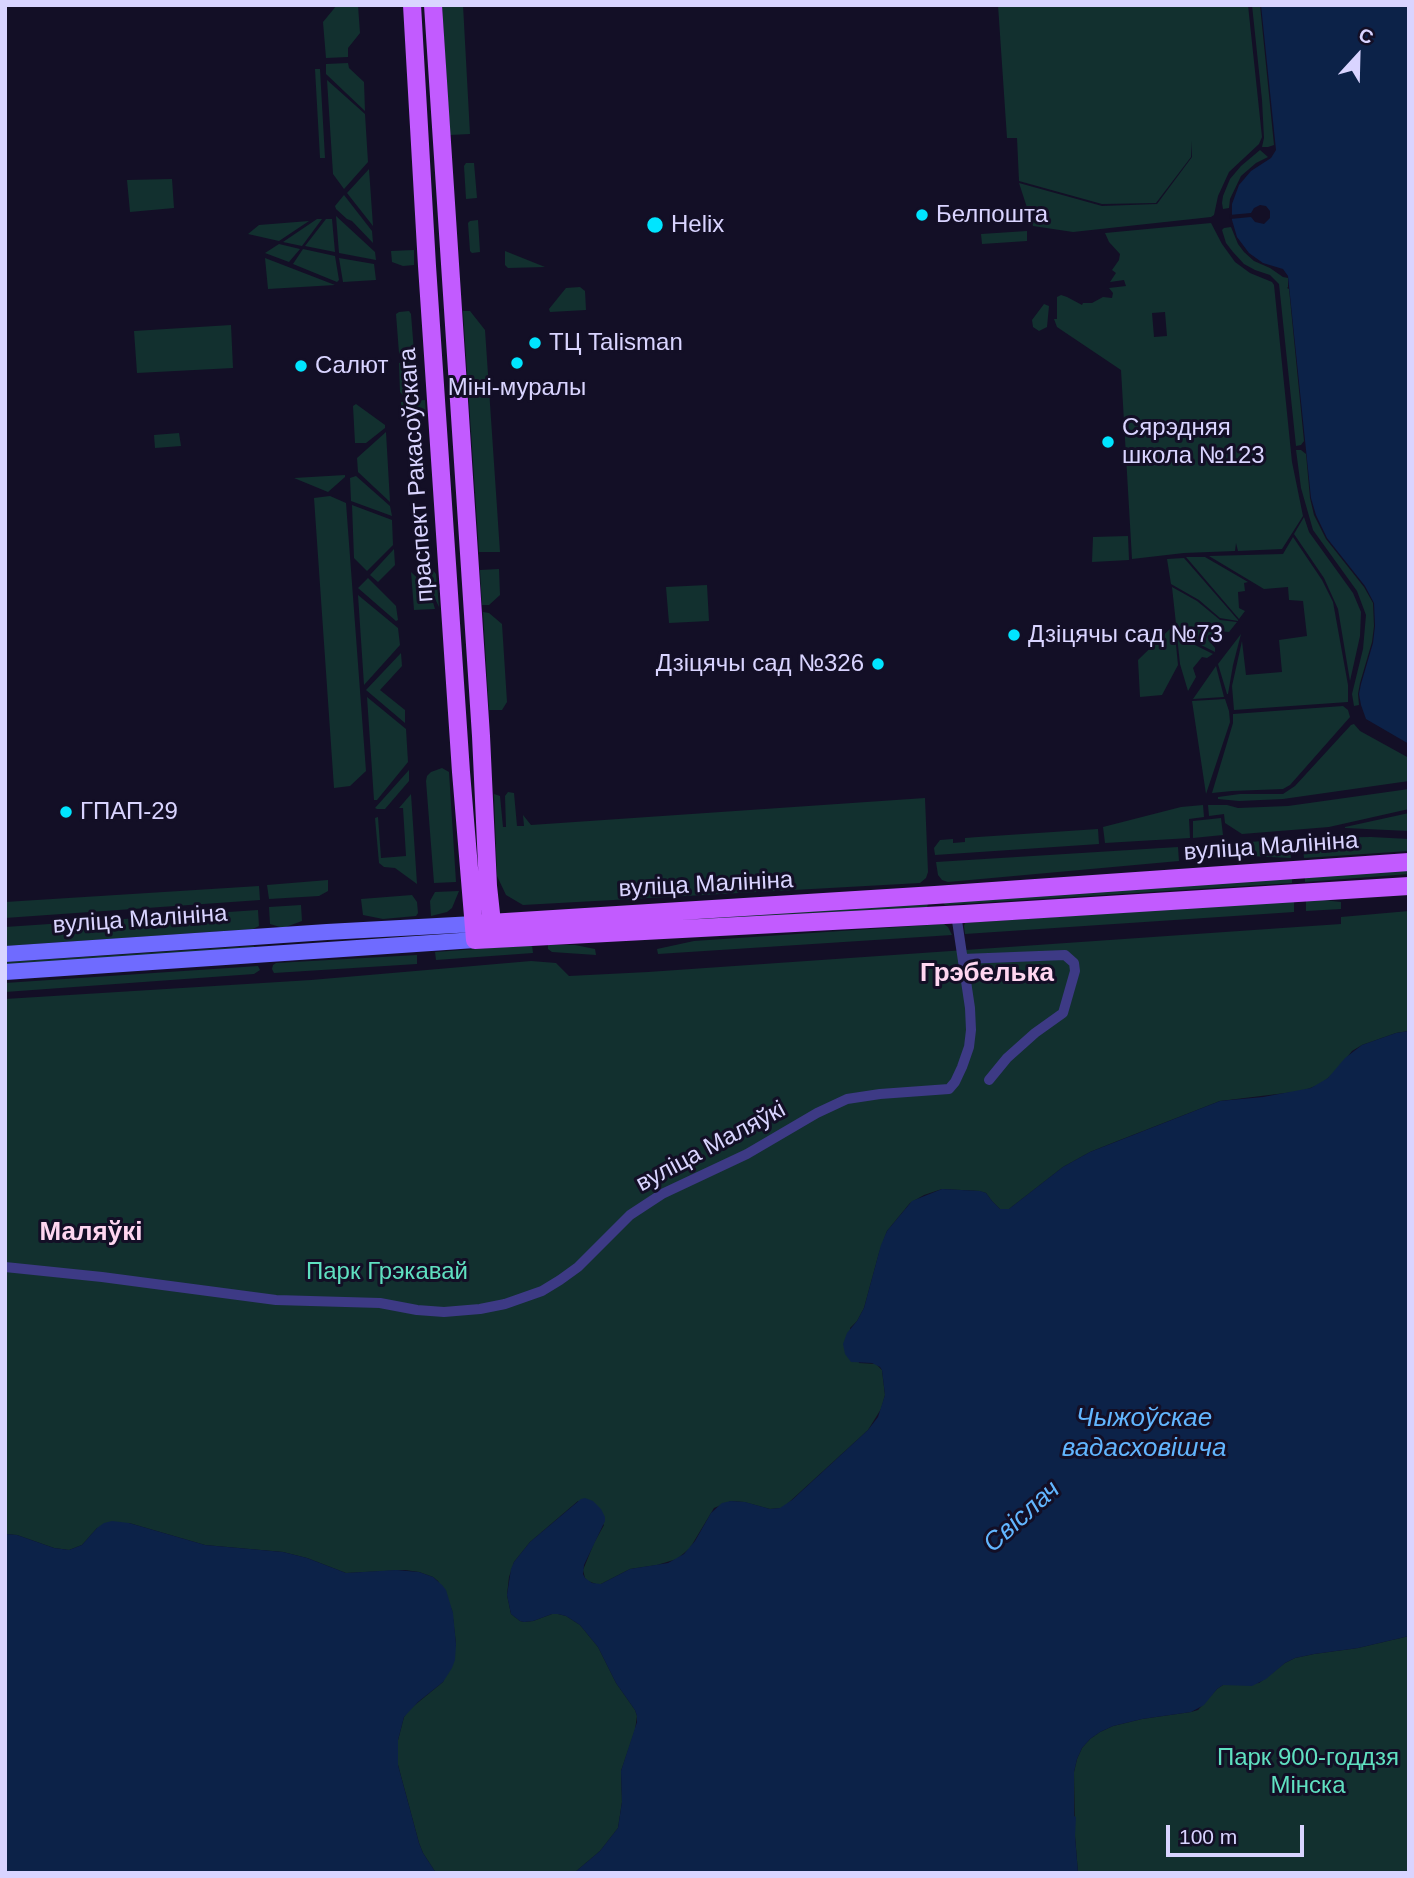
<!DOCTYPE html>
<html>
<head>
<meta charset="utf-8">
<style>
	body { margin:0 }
	#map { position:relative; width:1414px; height:1878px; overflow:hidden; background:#130f26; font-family:Arial,sans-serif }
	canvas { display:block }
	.frame { position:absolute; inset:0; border:7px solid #d9d4ff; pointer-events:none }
	.north { position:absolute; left:1323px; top:21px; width:70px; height:70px; -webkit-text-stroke:5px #130f26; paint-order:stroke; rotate:22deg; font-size:19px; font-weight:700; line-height:28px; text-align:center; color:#d9d4ff }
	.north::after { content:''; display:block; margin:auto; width:24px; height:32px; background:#d9d4ff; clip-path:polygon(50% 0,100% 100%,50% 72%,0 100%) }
	.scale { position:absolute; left:1166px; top:1825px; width:138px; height:32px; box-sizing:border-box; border:4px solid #d9d4ff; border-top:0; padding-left:9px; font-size:21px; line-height:24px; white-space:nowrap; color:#d9d4ff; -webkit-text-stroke:5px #130f26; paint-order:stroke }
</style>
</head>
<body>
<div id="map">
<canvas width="1414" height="1878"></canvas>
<div class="frame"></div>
<div class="north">С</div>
<div class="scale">100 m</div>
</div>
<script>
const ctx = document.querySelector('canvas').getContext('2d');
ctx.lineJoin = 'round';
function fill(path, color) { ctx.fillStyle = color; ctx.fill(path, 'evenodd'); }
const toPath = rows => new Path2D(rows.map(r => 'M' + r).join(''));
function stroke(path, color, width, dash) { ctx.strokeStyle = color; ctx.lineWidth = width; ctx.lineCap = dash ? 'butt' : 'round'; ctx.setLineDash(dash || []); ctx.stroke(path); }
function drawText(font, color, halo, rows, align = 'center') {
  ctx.font = font + ' Arial,sans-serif'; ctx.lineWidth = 6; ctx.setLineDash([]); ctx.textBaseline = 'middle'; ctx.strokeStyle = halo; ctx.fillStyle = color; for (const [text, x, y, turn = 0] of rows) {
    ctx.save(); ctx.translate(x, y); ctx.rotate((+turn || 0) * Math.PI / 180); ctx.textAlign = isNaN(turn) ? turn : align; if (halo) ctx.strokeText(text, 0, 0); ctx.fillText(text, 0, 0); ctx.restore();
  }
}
const green = toPath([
	[337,5,358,5,360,33,348,48,348,57,326,58,323,22],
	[442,5,463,5,470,134,450,135],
	[998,5,1248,5,1262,137,1259,144,1229,172,1218,196,1214,215,1211,217,1073,232,1033,226,1019,183,1102,206,1157,204,1192,157,1191,141,1191,157,1156,203,1102,204,1019,181,1017,138,1007,138],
	[1252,5,1260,5,1274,145,1268,147,1262,147,1264,138,1262,100],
	[348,63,349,68,364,82,365,111,326,74,326,64],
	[315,69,320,69,325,158,320,158],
	[327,80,365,114,368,162,344,189,333,174],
	[1260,150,1268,157,1256,163,1241,176,1230,199,1229,208,1223,209,1222,203,1223,196,1230,179,1241,166],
	[466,163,474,163,477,198,466,199,464,166],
	[369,169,373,226,347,193],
	[172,179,174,208,130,212,127,180],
	[344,195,372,231,373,243,352,221,347,219,336,209,335,206],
	[336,216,375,252,376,260,339,253],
	[317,219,322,219,302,246,283,242],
	[326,219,332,219,335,252,305,246],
	[478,220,480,252,472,253,470,251,468,223,470,221],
	[309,221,279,241,248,234,259,225],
	[1211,223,1222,244,1235,262,1250,273,1272,282,1274,285,1292,462,1303,516,1282,549,1238,551,1236,543,1235,551,1184,553,1132,559,1121,370,1057,327,1054,319,1057,319,1057,297,1061,295,1067,297,1082,305,1083,303,1092,303,1103,297,1112,298,1113,293,1109,288,1126,286,1124,280,1110,282,1116,273,1112,270,1119,260,1120,254,1109,242,1105,233],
	[1165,312,1167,336,1154,337,1152,313],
	[1231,227,1238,244,1244,252,1254,261,1270,268,1283,277,1288,278,1288,287,1287,288,1289,289,1304,441,1301,445,1296,446,1279,284,1270,275,1255,270,1244,264,1233,252,1226,243,1222,230,1224,228],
	[1027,231,1027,241,982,244,981,234],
	[279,244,300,249,289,262,265,253],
	[303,249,335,256,339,280,337,282,293,264],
	[414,250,414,265,403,266,392,262,391,251],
	[505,251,545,267,508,268,505,265],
	[265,258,335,285,268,289],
	[339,258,374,264,376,280,343,282],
	[580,287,585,291,586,310,550,312,549,309,566,288],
	[1044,304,1049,306,1047,327,1039,331,1033,327,1032,320],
	[409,311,411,314,414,352,413,354,401,355,399,353,396,314,399,312],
	[463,311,470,311,485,330,500,552,479,552],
	[231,325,233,368,137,373,134,331],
	[412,360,414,361,416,391,414,394,403,395,400,392,399,363],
	[425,400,426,414,402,416,401,402],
	[356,404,385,425,385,428,366,443,355,443,353,406],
	[386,432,390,502,358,472,357,458],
	[179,433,181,446,155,448,154,435],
	[1296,450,1301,450,1306,454,1310,498,1314,515,1326,539,1364,587,1373,603,1374,626,1372,642,1360,683,1358,694,1359,705,1354,706,1352,694,1363,649,1366,615,1357,591,1313,530,1301,488],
	[345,475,345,477,328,492,294,478],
	[356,476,390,506,392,516,351,501,350,478],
	[330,496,346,503,366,771,350,786,334,788,314,498],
	[352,505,392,520,393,545,367,571,354,558],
	[1304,517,1309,532,1353,593,1361,612,1360,636,1350,681,1338,609,1324,578,1294,534],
	[1128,536,1129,560,1092,562,1093,537],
	[1293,537,1322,580,1333,602,1348,685,1348,702,1234,710,1232,686,1242,641,1246,675,1282,672,1279,640,1307,636,1303,601,1289,600,1288,587,1264,589,1209,556,1283,554],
	[394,549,395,565,378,582,370,575],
	[1186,557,1205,557,1248,582,1244,583,1245,591,1238,592,1239,608,1245,611,1239,619],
	[1184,558,1238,620,1238,621,1220,618,1199,600,1171,584,1167,559],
	[417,568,431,568,436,574,439,607,430,588,416,572],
	[499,569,500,595,489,605,482,605,480,570],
	[411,572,429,589,435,609,414,610],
	[368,578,396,606,398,620,396,621,358,588],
	[707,585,709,621,669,623,666,587],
	[1172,587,1197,601,1220,620,1237,622,1229,632,1219,631,1211,643,1215,648,1215,652,1177,633],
	[358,595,398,628,400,645,364,685],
	[483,612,489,613,502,624,507,702,502,710,489,710],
	[1174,625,1178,665,1162,695,1140,697,1138,660],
	[1241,634,1233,665,1228,694,1227,694,1218,664],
	[1177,636,1213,654,1207,658,1202,657,1193,668,1196,677,1188,691,1180,664],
	[401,653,402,666,380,690,405,710,405,723,366,690],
	[1216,666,1224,697,1193,699],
	[367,697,406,729,408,762,377,800,374,800],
	[1225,699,1229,711,1230,722,1206,794,1192,701],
	[1343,706,1348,710,1350,717,1290,785,1283,789,1232,791,1212,793,1233,723,1233,714],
	[1354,724,1360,731,1409,758,1409,781,1283,799,1239,801,1218,799,1218,797,1240,794,1283,794,1295,786,1351,725],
	[442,768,449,772,456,882,434,883,426,781,427,776,431,772],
	[409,770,409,781,385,809,377,809,375,808],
	[1409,789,1409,809,1329,827,1242,834,1225,823,1224,814,1209,816,1208,805,1227,805,1238,808,1288,806],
	[508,792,514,793,517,826,524,826,523,815,531,825,925,798,928,872,926,878,920,883,523,905,506,895,497,876,494,794,500,796,503,827,506,827,505,796],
	[411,794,417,884,395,868,384,867,379,863,375,818,378,817,381,858,406,856,403,808,399,808],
	[1203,805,1204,817,1189,819,1190,838,1105,843,1103,827,1181,807],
	[1409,813,1409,831,1345,828,1345,827],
	[1221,818,1223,835,1193,838,1193,821],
	[1098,829,1099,844,935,855,934,848,940,840,953,839,953,843,965,842,965,838,978,837],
	[1371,837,1409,839,1409,851,1304,858,1302,838],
	[1285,839,1290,842,1291,858,1249,856,1250,842],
	[1178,847,1179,861,948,882,942,880,938,875,936,862],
	[1409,869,1409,874,1305,882,1305,876],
	[1292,877,1292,883,945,905,943,903],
	[328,880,328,891,319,896,269,899,267,885],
	[259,886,260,900,5,918,5,902],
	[459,891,452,908,447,912,431,916,430,901,435,892],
	[412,895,417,902,418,913,416,916,383,919,363,915,361,899],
	[1315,899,1341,902,1341,909,1306,911,1306,900],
	[1294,901,1294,912,965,934,964,926,965,923],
	[929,902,927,907,548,932,548,927],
	[301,905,302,921,283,928,270,924,269,907],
	[258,910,259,926,253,929,5,946,5,927],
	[1409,911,1409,1031,1396,1033,1362,1045,1352,1051,1335,1072,1321,1084,1302,1091,1220,1101,1120,1140,1090,1152,1063,1167,1009,1209,1000,1209,992,1201,986,1193,979,1191,942,1189,924,1195,910,1203,887,1231,879,1253,864,1308,857,1321,850,1328,859,1363,876,1364,882,1370,885,1395,881,1409,868,1430,786,1505,781,1508,770,1509,744,1502,731,1501,714,1508,690,1548,677,1559,657,1565,630,1569,601,1584,596,1584,588,1581,585,1578,583,1570,594,1543,604,1525,578,1501,530,1542,514,1562,509,1577,507,1595,511,1614,520,1621,524,1622,533,1621,552,1614,558,1614,566,1616,580,1625,598,1647,616,1683,635,1710,637,1716,635,1730,621,1771,622,1802,618,1828,600,1851,574,1873,436,1873,423,1853,419,1843,398,1765,398,1740,404,1717,410,1709,443,1682,456,1644,452,1610,438,1581,433,1577,419,1572,405,1570,346,1573,307,1558,283,1552,205,1545,129,1523,97,1528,82,1545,69,1550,54,1548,17,1535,5,1534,5,999,311,980,531,961,556,963,569,976,648,972,1297,927,1341,924,1341,917],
	[944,924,948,927,952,935,658,954,657,949,694,941],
	[532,945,533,953,436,960,435,952],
	[548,945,575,945,595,949,596,955,552,952,548,949],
	[254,946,256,949,5,967,5,962],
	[417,955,417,964,274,973,272,969,273,965,276,963],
	[258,966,260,970,254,974,5,992,5,983],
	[1409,1636,1409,1873,1078,1873,1075,1836,1074,1772,1077,1759,1082,1748,1090,1739,1100,1732,1113,1726,1142,1719,1191,1712,1198,1710,1217,1689,1223,1685,1259,1683,1285,1663,1295,1658,1314,1654,1358,1648]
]);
const water = toPath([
	[1261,5,1409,5,1409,744,1366,719,1361,705,1359,694,1361,684,1373,643,1375,626,1374,603,1365,586,1327,538,1316,515,1311,498,1288,276,1283,269,1263,263,1249,253,1237,237,1232,220,1232,204,1239,185,1251,171,1271,158,1276,150],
	[1409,1031,1409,1636,1358,1648,1314,1654,1295,1658,1285,1663,1266,1679,1252,1686,1223,1685,1217,1689,1204,1705,1191,1712,1142,1719,1113,1726,1100,1732,1090,1739,1082,1748,1077,1759,1074,1772,1074,1816,1076,1817,1075,1836,1078,1873,574,1873,600,1851,618,1828,622,1802,621,1771,637,1722,637,1716,635,1710,616,1683,598,1647,580,1625,566,1616,558,1614,552,1614,533,1621,524,1622,520,1621,511,1614,507,1595,511,1569,514,1562,530,1542,581,1499,585,1498,593,1501,601,1509,605,1517,605,1521,584,1565,583,1574,585,1578,592,1583,601,1584,630,1569,668,1563,684,1554,695,1541,711,1513,722,1503,731,1501,745,1502,770,1509,780,1508,792,1500,868,1430,878,1417,885,1395,882,1370,880,1367,872,1363,851,1362,845,1354,843,1344,847,1333,857,1321,864,1308,881,1245,887,1231,912,1201,942,1189,980,1191,986,1193,992,1201,1000,1209,1009,1209,1063,1167,1090,1152,1220,1101,1263,1097,1311,1088,1328,1078,1345,1058,1362,1045,1396,1033],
	[112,1521,129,1523,205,1545,283,1552,307,1558,346,1573,396,1570,419,1572,433,1577,442,1585,446,1590,453,1613,456,1644,455,1660,452,1668,443,1682,418,1702,404,1717,398,1740,398,1765,419,1843,423,1853,436,1873,5,1873,5,1534,17,1535,54,1548,69,1550,82,1545,97,1528,104,1523]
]);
const pier = toPath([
	[1260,205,1266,206,1270,211,1270,218,1264,224,1255,222,1251,217,1230,219,1229,215,1251,213,1254,208]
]);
const street = toPath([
	[963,959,1065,955,1074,963,1075,971,1063,1013,1035,1033,1007,1058,989,1080],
	[5,1267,102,1277,276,1300,380,1303,417,1310,444,1312,480,1309,505,1304,542,1291,560,1280,578,1267,630,1215,662,1194,747,1154,817,1113,847,1099,880,1094,949,1089,955,1082,962,1067,969,1047,971,1030,970,1008,956,914]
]);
const secondary = toPath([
	[5,954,327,932,474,924],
	[5,972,475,940]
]);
const primary = toPath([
	[412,5,427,266,461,772,475,940,964,914,1409,886],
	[433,5,481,736,488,886,493,932],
	[474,924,935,895,1409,862]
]);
const markers = [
	[922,215,7,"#00e5ff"],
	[655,225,9,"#00e5ff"],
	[535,343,7,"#00e5ff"],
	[517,363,7,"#00e5ff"],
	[301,366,7,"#00e5ff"],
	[1108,442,7,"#00e5ff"],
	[1014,635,7,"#00e5ff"],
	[878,664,7,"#00e5ff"],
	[66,812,7,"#00e5ff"]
];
const poiNames = [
	["Белпошта",936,215],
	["Helix",671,225],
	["ТЦ Talisman",549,343],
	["Салют",315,366],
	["Міні-муралы",517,388,"center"],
	["Сярэдняя",1122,428],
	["школа №123",1122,456],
	["Дзіцячы сад №73",1028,635],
	["Дзіцячы сад №326",864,664,"right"],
	["ГПАП-29",80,812]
];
const streetNames = [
	["праспект Ракасоўскага",417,475,-94],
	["вуліца Малініна",1271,847,-4],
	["вуліца Малініна",706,885,-3],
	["вуліца Малініна",140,920,-4],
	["вуліца Маляўкі",711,1147,-28]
];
const parkNames = [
	["Парк Грэкавай",387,1272],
	["Парк 900-годдзя",1308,1758],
	["Мінска",1308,1786]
];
const neighbourhoodNames = [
	["Грэбелька",987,974],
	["Маляўкі",91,1233]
];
const waterNames = [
	["Чыжоўскае",1144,1419],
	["вадасховішча",1144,1449],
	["Свіслач",1022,1517,-42]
];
fill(green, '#12302f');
fill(water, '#0c2248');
fill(pier, '#130f26');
stroke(street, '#3d3a85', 10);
stroke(secondary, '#6f6bff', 16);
stroke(primary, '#c25bff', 18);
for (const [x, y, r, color] of markers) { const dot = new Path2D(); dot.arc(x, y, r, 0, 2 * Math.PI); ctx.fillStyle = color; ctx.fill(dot); stroke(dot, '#130f26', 2.5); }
drawText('24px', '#d9d4ff', '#130f26', poiNames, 'left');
drawText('24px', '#d9d4ff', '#130f26', streetNames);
drawText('24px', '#5fe0c0', '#130f26', parkNames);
drawText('bold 26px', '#ffd6f0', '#130f26', neighbourhoodNames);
drawText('italic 26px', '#62b6ff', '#130f26', waterNames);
</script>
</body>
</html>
